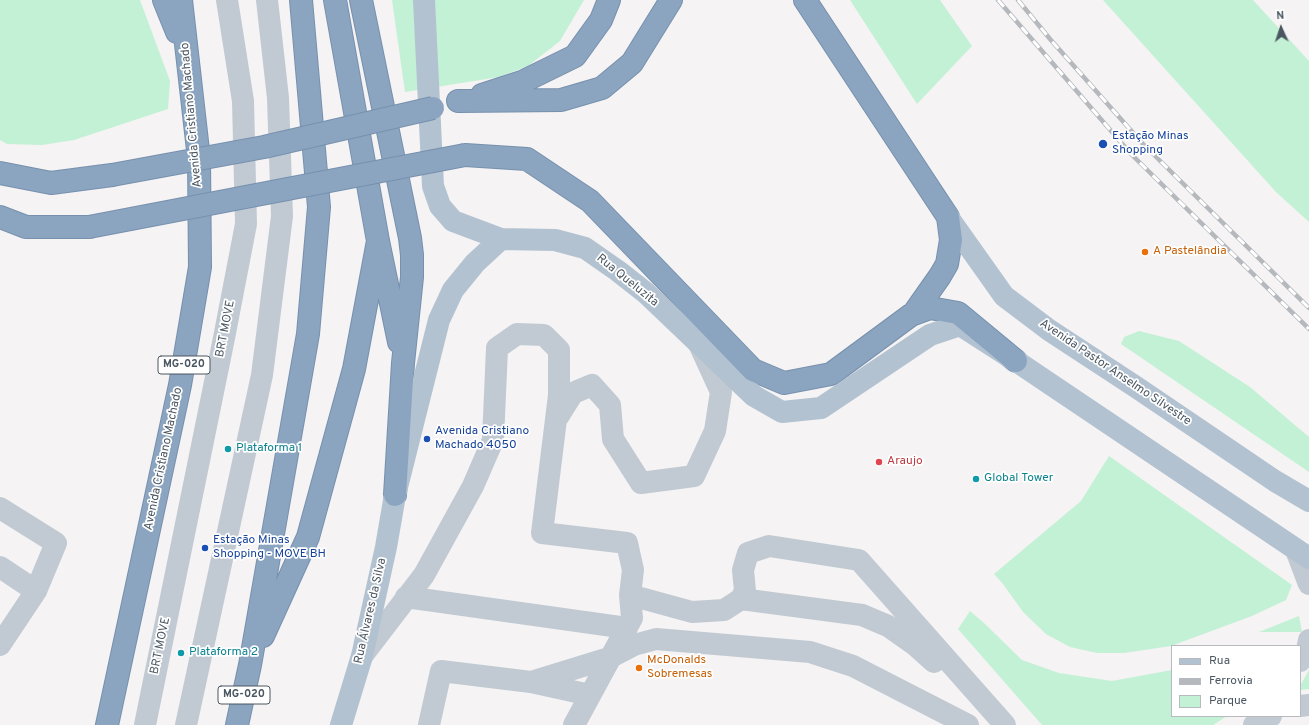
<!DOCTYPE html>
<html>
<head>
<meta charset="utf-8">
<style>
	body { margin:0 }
	#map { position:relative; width:1309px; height:725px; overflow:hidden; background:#f5f3f3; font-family:Overpass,sans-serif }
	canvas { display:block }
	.legend { position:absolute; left:1171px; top:645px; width:130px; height:72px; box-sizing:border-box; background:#fff; border:1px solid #b7bbc0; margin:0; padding:5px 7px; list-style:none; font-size:12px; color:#4a5661 }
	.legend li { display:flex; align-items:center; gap:8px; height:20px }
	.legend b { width:20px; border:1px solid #b7bbc0 }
	.north { position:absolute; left:1261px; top:8px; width:40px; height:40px; -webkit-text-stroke:3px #fff; paint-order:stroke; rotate:357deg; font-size:11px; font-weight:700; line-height:16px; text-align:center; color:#4a5661 }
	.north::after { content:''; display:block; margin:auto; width:14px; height:18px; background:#4a5661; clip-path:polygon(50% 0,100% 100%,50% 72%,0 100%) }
</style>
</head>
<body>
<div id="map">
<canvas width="1309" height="725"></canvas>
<ul class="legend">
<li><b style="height:5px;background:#b3c2d1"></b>Rua</li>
<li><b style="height:5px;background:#b5b8bd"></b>Ferrovia</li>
<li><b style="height:11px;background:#c3f1d5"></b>Parque</li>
</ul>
<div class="north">N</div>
</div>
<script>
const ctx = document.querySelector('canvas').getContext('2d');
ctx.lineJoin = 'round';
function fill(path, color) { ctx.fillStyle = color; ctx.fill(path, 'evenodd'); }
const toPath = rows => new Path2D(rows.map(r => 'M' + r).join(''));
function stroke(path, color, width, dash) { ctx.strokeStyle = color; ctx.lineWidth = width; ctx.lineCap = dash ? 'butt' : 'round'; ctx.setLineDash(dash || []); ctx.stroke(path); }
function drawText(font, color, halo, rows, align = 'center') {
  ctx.font = font + ' Overpass,sans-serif'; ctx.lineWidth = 3.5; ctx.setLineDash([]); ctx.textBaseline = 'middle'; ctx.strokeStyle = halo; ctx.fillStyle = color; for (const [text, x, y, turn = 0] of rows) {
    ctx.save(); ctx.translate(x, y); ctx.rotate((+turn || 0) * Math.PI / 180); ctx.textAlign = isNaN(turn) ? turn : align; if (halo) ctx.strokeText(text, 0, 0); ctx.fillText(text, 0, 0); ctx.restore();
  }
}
const green = toPath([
	[0,0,140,0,170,81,168,109,74,140,42,145,7,144,0,140],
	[392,0,584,0,560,41,528,66,499,77,405,92],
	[850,0,940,0,972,46,917,104],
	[1103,0,1253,0,1309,61,1309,222,1276,192],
	[1139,331,1179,341,1250,387,1309,437,1309,472,1121,344,1124,337],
	[1109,456,1292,585,1286,600,1252,616,1171,646,1124,653,1097,653,1070,647,1046,634,1023,612,1003,584,994,574,1081,501],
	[970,611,984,623,1022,660,1059,673,1112,681,1172,670,1172,716,1227,716,1213,725,1042,725,958,629],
	[1299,616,1302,632,1259,632],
	[1309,670,1309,689,1300,690,1300,686]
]);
const minor = toPath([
	[558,417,573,393,592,385,610,405,613,439,641,483,694,476,715,431,721,392,699,344],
	[0,508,56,543,36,591,0,645],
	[1296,550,1309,584],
	[0,567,36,591],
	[630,595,692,612,724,610,741,599,745,591,743,570,748,553,769,546,859,560,1005,725],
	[406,597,627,628],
	[741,599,862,615,888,626,915,645,934,662],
	[362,656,424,575,473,486,493,440,497,348,517,334,544,335,559,350,559,395,542,533,627,543,633,570,630,595,632,618,574,725],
	[1300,661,1306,655,1309,640],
	[531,682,609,658,634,645,656,639,810,652,853,666,968,725],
	[1300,706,1309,705],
	[145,725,224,338,246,224,243,101,227,0],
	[186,725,262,375,282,216,278,98,267,0],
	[429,725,441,671,531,682,590,695],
	[1254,725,1271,716]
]);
const major = toPath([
	[424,0,433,186,440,206,453,221,501,239,555,240,585,248,618,271,646,293,754,396,782,412,821,408,930,335,960,325,1016,361,1309,558],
	[948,217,1004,296,1049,330,1136,387,1275,481,1309,501],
	[341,725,362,656,386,547,395,495,439,320,453,290,475,263,501,239]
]);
const highway = toPath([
	[164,0,177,32],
	[335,0,378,241,399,342],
	[361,0,410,238,412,255,412,277,403,363,395,495],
	[805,0,948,217,951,240,947,264,940,276,914,313],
	[482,95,522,82,575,56,601,20,609,0],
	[458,101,561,100,602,88,632,63,671,0],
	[465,155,527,159,590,201,753,370,784,383,831,374,911,315,930,308,958,313,1016,361],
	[0,173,51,183,112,175],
	[0,217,26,227,89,227],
	[263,636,308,537,354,369,378,241],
	[107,725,180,385,200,267,199,159,181,0],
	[237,725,250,665,308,334,319,207,301,0]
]);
const rail = toPath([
	[998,0,1131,154,1309,329],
	[1018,0,1050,39,1143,144,1309,308]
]);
const highwayBridge = toPath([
	[112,175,264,147,433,108],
	[89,227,465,155]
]);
const markers = [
	[1103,144,5,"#1a4fb4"],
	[1145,252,4,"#e8710a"],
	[427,439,4,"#1a4fb4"],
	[228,449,4,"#0f9aa8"],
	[879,462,4,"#e0444e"],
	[976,479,4,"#0f9aa8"],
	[205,548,4,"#1a4fb4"],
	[181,653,4,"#0f9aa8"],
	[639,668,4,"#e8710a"]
];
const shields = [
	[184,365,52],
	[244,695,52]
];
const shieldNames = [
	["MG-020",184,365],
	["MG-020",244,695]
];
const streetNames = [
	["Avenida Cristiano Machado",192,115,-95],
	["Rua Queluzita",627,281,39],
	["BRT MOVE",226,329,-79],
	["Avenida Pastor Anselmo Silvestre",1115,373,34],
	["Avenida Cristiano Machado",164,459,-78],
	["Rua Álvares da Silva",371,611,-77],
	["BRT MOVE",161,646,-78]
];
const transitNames = [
	["Estação Minas",1112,137],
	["Shopping",1112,151],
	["Avenida Cristiano",435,432],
	["Machado 4050",435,446],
	["Estação Minas",213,541],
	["Shopping - MOVE BH",213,555]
];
const foodNames = [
	["A Pastelândia",1153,252],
	["McDonalds",647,661],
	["Sobremesas",647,675]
];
const cultureNames = [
	["Plataforma 1",236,449],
	["Global Tower",984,479],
	["Plataforma 2",189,653]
];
const healthNames = [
	["Araujo",887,462]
];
fill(green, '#c3f1d5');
stroke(highway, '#7690ad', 24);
stroke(minor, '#c1cad2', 22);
stroke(major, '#b3c2d1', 22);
stroke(highway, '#8ba5c1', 22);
stroke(rail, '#b5b8bd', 4.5);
stroke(rail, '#fff', 3, [9]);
stroke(highwayBridge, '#7690ad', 24, []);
stroke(highwayBridge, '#8ba5c1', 22);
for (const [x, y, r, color] of markers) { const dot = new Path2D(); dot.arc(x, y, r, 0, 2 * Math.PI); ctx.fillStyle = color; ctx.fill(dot); stroke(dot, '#fff', 1.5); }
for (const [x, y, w] of shields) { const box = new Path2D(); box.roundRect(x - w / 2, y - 9, w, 18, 3); ctx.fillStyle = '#fff'; ctx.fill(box); stroke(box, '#4a5661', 1); }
drawText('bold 11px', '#4a5661', null, shieldNames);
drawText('12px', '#4a5661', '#fff', streetNames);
drawText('12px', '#164399', '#fff', transitNames, 'left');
drawText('12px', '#c56008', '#fff', foodNames, 'left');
drawText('12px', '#0d838f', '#fff', cultureNames, 'left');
drawText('12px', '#be3a42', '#fff', healthNames, 'left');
</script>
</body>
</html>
